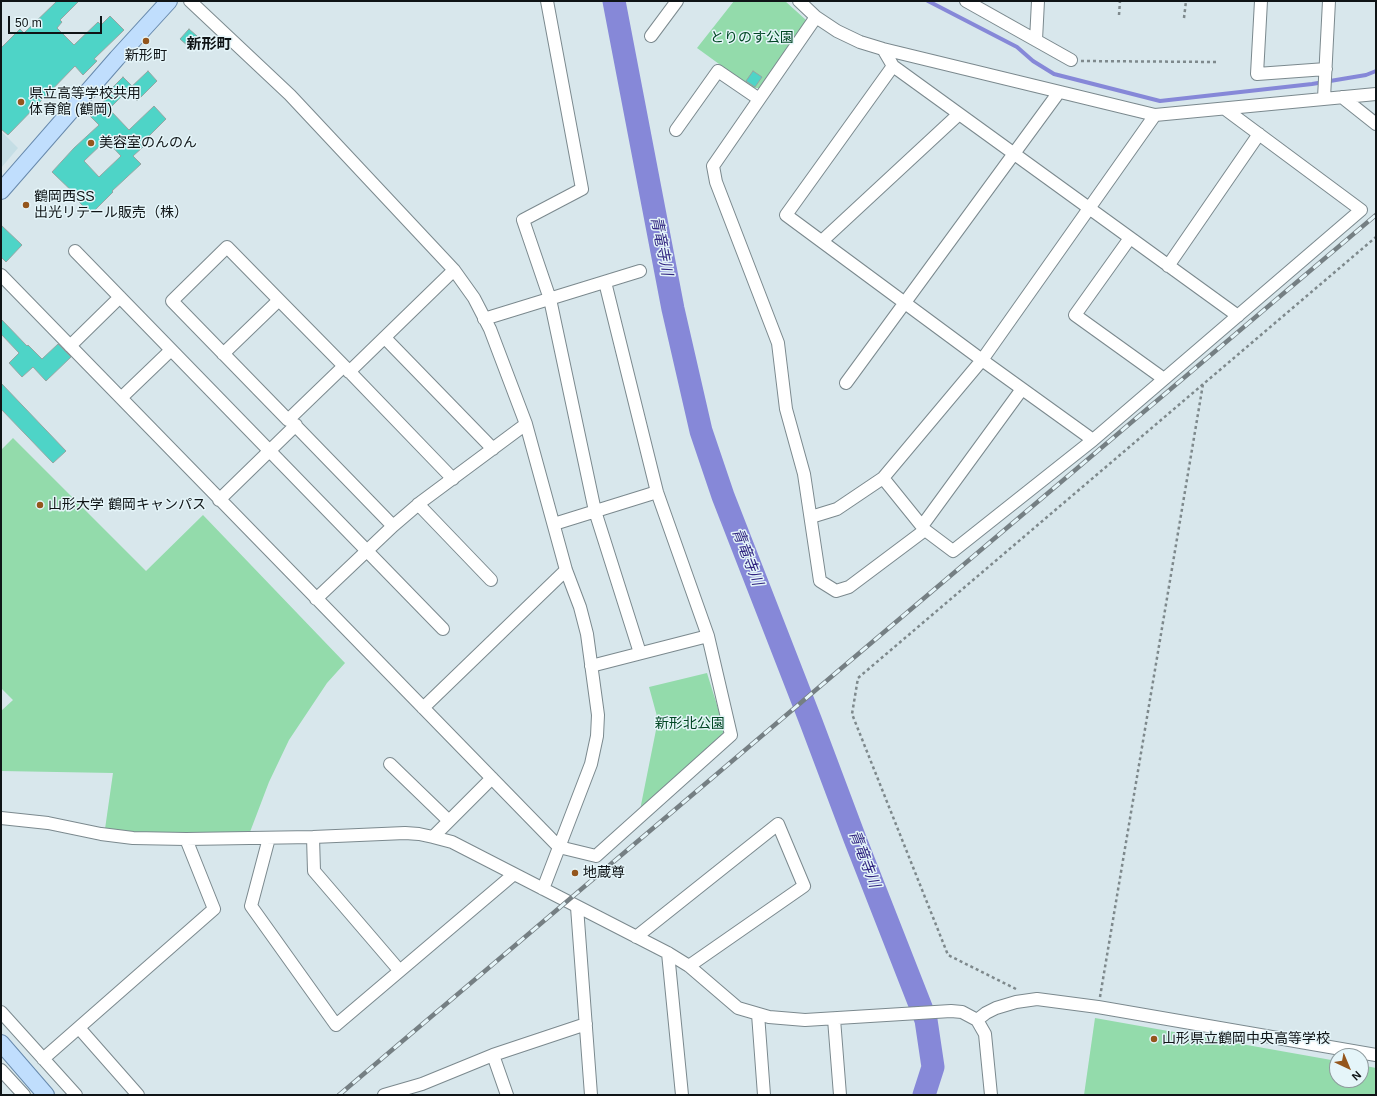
<!DOCTYPE html>
<html>
<head>
<meta charset="utf-8">
<style>
	body { margin:0 }
	#map { position:relative; width:1377px; height:1096px; overflow:hidden; background:#d8e7ec; font-family:Helvetica,sans-serif }
	canvas { display:block }
	.frame { position:absolute; inset:0; border:2px solid #0f1416; pointer-events:none }
	.north { position:absolute; left:1329px; top:1048px; width:40px; height:40px; box-sizing:border-box; background:#e5f5f9; border:1px solid #8f9b9e; border-radius:50%; rotate:136deg; font-size:11px; font-weight:700; line-height:16px; text-align:center; color:#0f1416 }
	.north::after { content:''; display:block; margin:auto; width:14px; height:18px; background:#94561c; clip-path:polygon(50% 0,100% 100%,50% 72%,0 100%) }
	.scale { position:absolute; left:8px; top:16px; width:94px; height:18px; box-sizing:border-box; border:2px solid #0f1416; border-top:0; padding-left:5px; font-size:12px; line-height:14px; white-space:nowrap; color:#0f1416; -webkit-text-stroke:3px #e5f5f9; paint-order:stroke }
</style>
</head>
<body>
<div id="map">
<canvas width="1377" height="1096"></canvas>
<div class="frame"></div>
<div class="north">N</div>
<div class="scale">50 m</div>
</div>
<script>
const ctx = document.querySelector('canvas').getContext('2d');
ctx.lineJoin = 'round';
function fill(path, color) { ctx.fillStyle = color; ctx.fill(path, 'evenodd'); }
const toPath = rows => new Path2D(rows.map(r => 'M' + r).join(''));
function stroke(path, color, width, dash) { ctx.strokeStyle = color; ctx.lineWidth = width; ctx.lineCap = dash ? 'butt' : 'round'; ctx.setLineDash(dash || []); ctx.stroke(path); }
function drawText(font, color, halo, rows, align = 'center') {
  ctx.font = font + ' Helvetica,"Noto Sans JP",sans-serif'; ctx.lineWidth = 3; ctx.setLineDash([]); ctx.textBaseline = 'middle'; ctx.strokeStyle = halo; ctx.fillStyle = color; for (const [text, x, y, turn = 0] of rows) {
    ctx.save(); ctx.translate(x, y); ctx.rotate((+turn || 0) * Math.PI / 180); ctx.textAlign = isNaN(turn) ? turn : align; if (halo) ctx.strokeText(text, 0, 0); ctx.fillText(text, 0, 0); ctx.restore();
  }
}
const built = toPath([
	[1,131,18,148,1,168]
]);
const green = toPath([
	[734,1,785,1,806,20,807,25,763,85,759,88,754,88,748,85,697,48],
	[13,438,146,571,203,515,345,663,327,683,289,740,269,782,250,832,136,833,105,829,113,773,1,771,1,711,13,700,1,688,1,450],
	[707,673,726,734,640,810,658,720,649,687],
	[1095,1018,1337,1061,1337,1080,1361,1080,1361,1065,1376,1068,1376,1095,1084,1095]
]);
const stream = toPath([
	[928,1,1017,47,1033,61,1054,74,1160,101,1312,84,1366,75,1376,71]
]);
const river = toPath([
	[614,1,673,309,701,431,723,496,811,722,855,839,926,1020,933,1067,924,1095]
]);
const building = toPath([
	[57,1,79,1,60,20,62,22,57,28,74,45,98,22,101,25,110,16,124,30,94,59,97,61,83,75,75,66,8,135,1,129,1,48,20,29,24,33,57,1],
	[189,29,197,36,188,46,180,39,189,29],
	[148,71,157,81,137,101,127,91,148,71],
	[753,71,762,77,755,87,746,81,753,71],
	[123,77,132,86,109,109,129,130,154,106,166,119,141,144,143,147,133,156,141,164,112,191,113,192,91,214,75,198,77,196,52,172,74,148,99,125,89,115,107,98,105,95,123,77],
	[106,140,121,156,99,177,84,161,106,140],
	[1,225,22,245,6,262,1,257,1,225],
	[1,319,27,346,28,345,42,359,58,344,71,357,46,381,33,367,22,377,9,363,19,353,1,334,1,319],
	[1,383,66,451,53,463,1,409,1,383]
]);
const path = toPath([
	[1119,15,1120,1],
	[1184,18,1186,1],
	[1081,61,1216,62],
	[1016,989,948,955,852,714,858,678,1376,237],
	[1100,997,1203,384]
]);
const minor = toPath([
	[190,1,290,95,454,270,474,298,490,329,526,424,566,570,580,607,587,634,598,715,597,736,591,764,543,889],
	[547,1,582,189,523,220,550,299,595,511,640,653],
	[799,1,816,17,837,31,860,42,883,49,1155,115,1376,94],
	[966,1,1071,60],
	[1261,1,1257,74,1326,69],
	[816,17,713,166,716,182,778,343,786,409,804,474,820,581,836,591,849,587,925,530,883,478],
	[651,36,677,1],
	[1036,40,1038,1],
	[883,49,893,66,786,215,982,360,1155,115],
	[893,66,1238,316],
	[1342,97,1376,124],
	[1324,98,1329,1],
	[676,130,718,71,759,99],
	[1130,238,1075,315,1164,379],
	[822,241,959,114],
	[75,251,443,629],
	[1168,266,1259,134],
	[1,275,559,847,596,856,731,735,708,636,657,492,605,282],
	[484,319,640,271],
	[385,338,493,449],
	[70,346,120,297],
	[223,354,279,300],
	[344,366,288,420,172,301,227,247,279,300,344,366,453,479],
	[349,372,454,270],
	[846,383,1059,92],
	[121,398,171,350],
	[289,419,393,526],
	[219,500,296,425],
	[418,504,491,580],
	[811,517,837,509,883,478,982,360,1093,440,1361,210,1225,109],
	[554,524,657,492],
	[922,526,1022,389],
	[925,530,953,551,1093,440],
	[316,599,393,526,421,502,526,424],
	[591,666,708,636],
	[423,708,566,570],
	[390,764,449,821],
	[1,818,48,823,101,834,133,838,186,839,313,837,405,833,419,834,433,837,452,842,668,953,689,966,738,1008,769,1017,805,1020,951,1011,962,1012,977,1020,985,1034,991,1095],
	[313,837,314,871,399,970],
	[433,837,492,778],
	[269,838,251,906,336,1025,514,874],
	[577,907,591,1095],
	[636,937,778,824,804,886,689,966],
	[668,953,682,1095],
	[1,1012,76,1095],
	[758,1014,764,1095],
	[834,1019,840,1095],
	[977,1020,986,1013,996,1008,1016,1002,1037,999,1098,1007,1376,1055],
	[79,1028,138,1095],
	[493,1055,507,1095],
	[43,1059,214,909,186,839],
	[1,1070,24,1095],
	[384,1095,422,1084,493,1055,586,1024]
]);
const major = toPath([
	[1,191,117,58,169,1],
	[1,1043,46,1095]
]);
const rail = toPath([
	[339,1095,844,666,1376,215]
]);
const markers = [
	[146,41,4,"#94561c"],
	[21,102,4,"#94561c"],
	[91,143,4,"#94561c"],
	[26,205,4,"#94561c"],
	[40,505,4,"#94561c"],
	[575,873,4,"#94561c"],
	[1154,1039,4,"#94561c"]
];
const parkNames = [
	["とりのす公園",752,38],
	["新形北公園",690,724]
];
const poiNames = [
	["新形町",146,56,"center"],
	["県立高等学校共用",29,94],
	["体育館 (鶴岡)",29,110],
	["美容室のんのん",99,143],
	["鶴岡西SS",34,197],
	["出光リテール販売（株）",34,213],
	["山形大学 鶴岡キャンパス",48,505],
	["地蔵尊",583,873],
	["山形県立鶴岡中央高等学校",1162,1039]
];
const neighbourhoodNames = [
	["新形町",209,45]
];
const waterNames = [
	["青竜寺川",661,246,79],
	["青竜寺川",747,557,69],
	["青竜寺川",864,859,69]
];
fill(built, '#c5dee5');
fill(green, '#93dbab');
stroke(stream, '#8688d8', 4);
stroke(river, '#8688d8', 23);
fill(building, '#4ed4c7');
stroke(building, '#95a5a2', 1);
stroke(minor, '#7b898e', 14);
stroke(major, '#6789ac', 18);
stroke(path, '#7e898c', 2.5, [3, 3]);
stroke(minor, '#fff', 12);
stroke(major, '#c0defd', 16);
stroke(rail, '#757f83', 4.5);
stroke(rail, '#e5f5f9', 3, [9]);
for (const [x, y, r, color] of markers) { const dot = new Path2D(); dot.arc(x, y, r, 0, 2 * Math.PI); ctx.fillStyle = color; ctx.fill(dot); stroke(dot, '#e5f5f9', 1.5); }
drawText('14px', '#004623', '#e5f5f9', parkNames);
drawText('14px', '#0f1416', '#e5f5f9', poiNames, 'left');
drawText('bold 15px', '#0f1416', '#e5f5f9', neighbourhoodNames);
drawText('italic 15px', '#312581', '#e5f5f9', waterNames);
</script>
</body>
</html>
